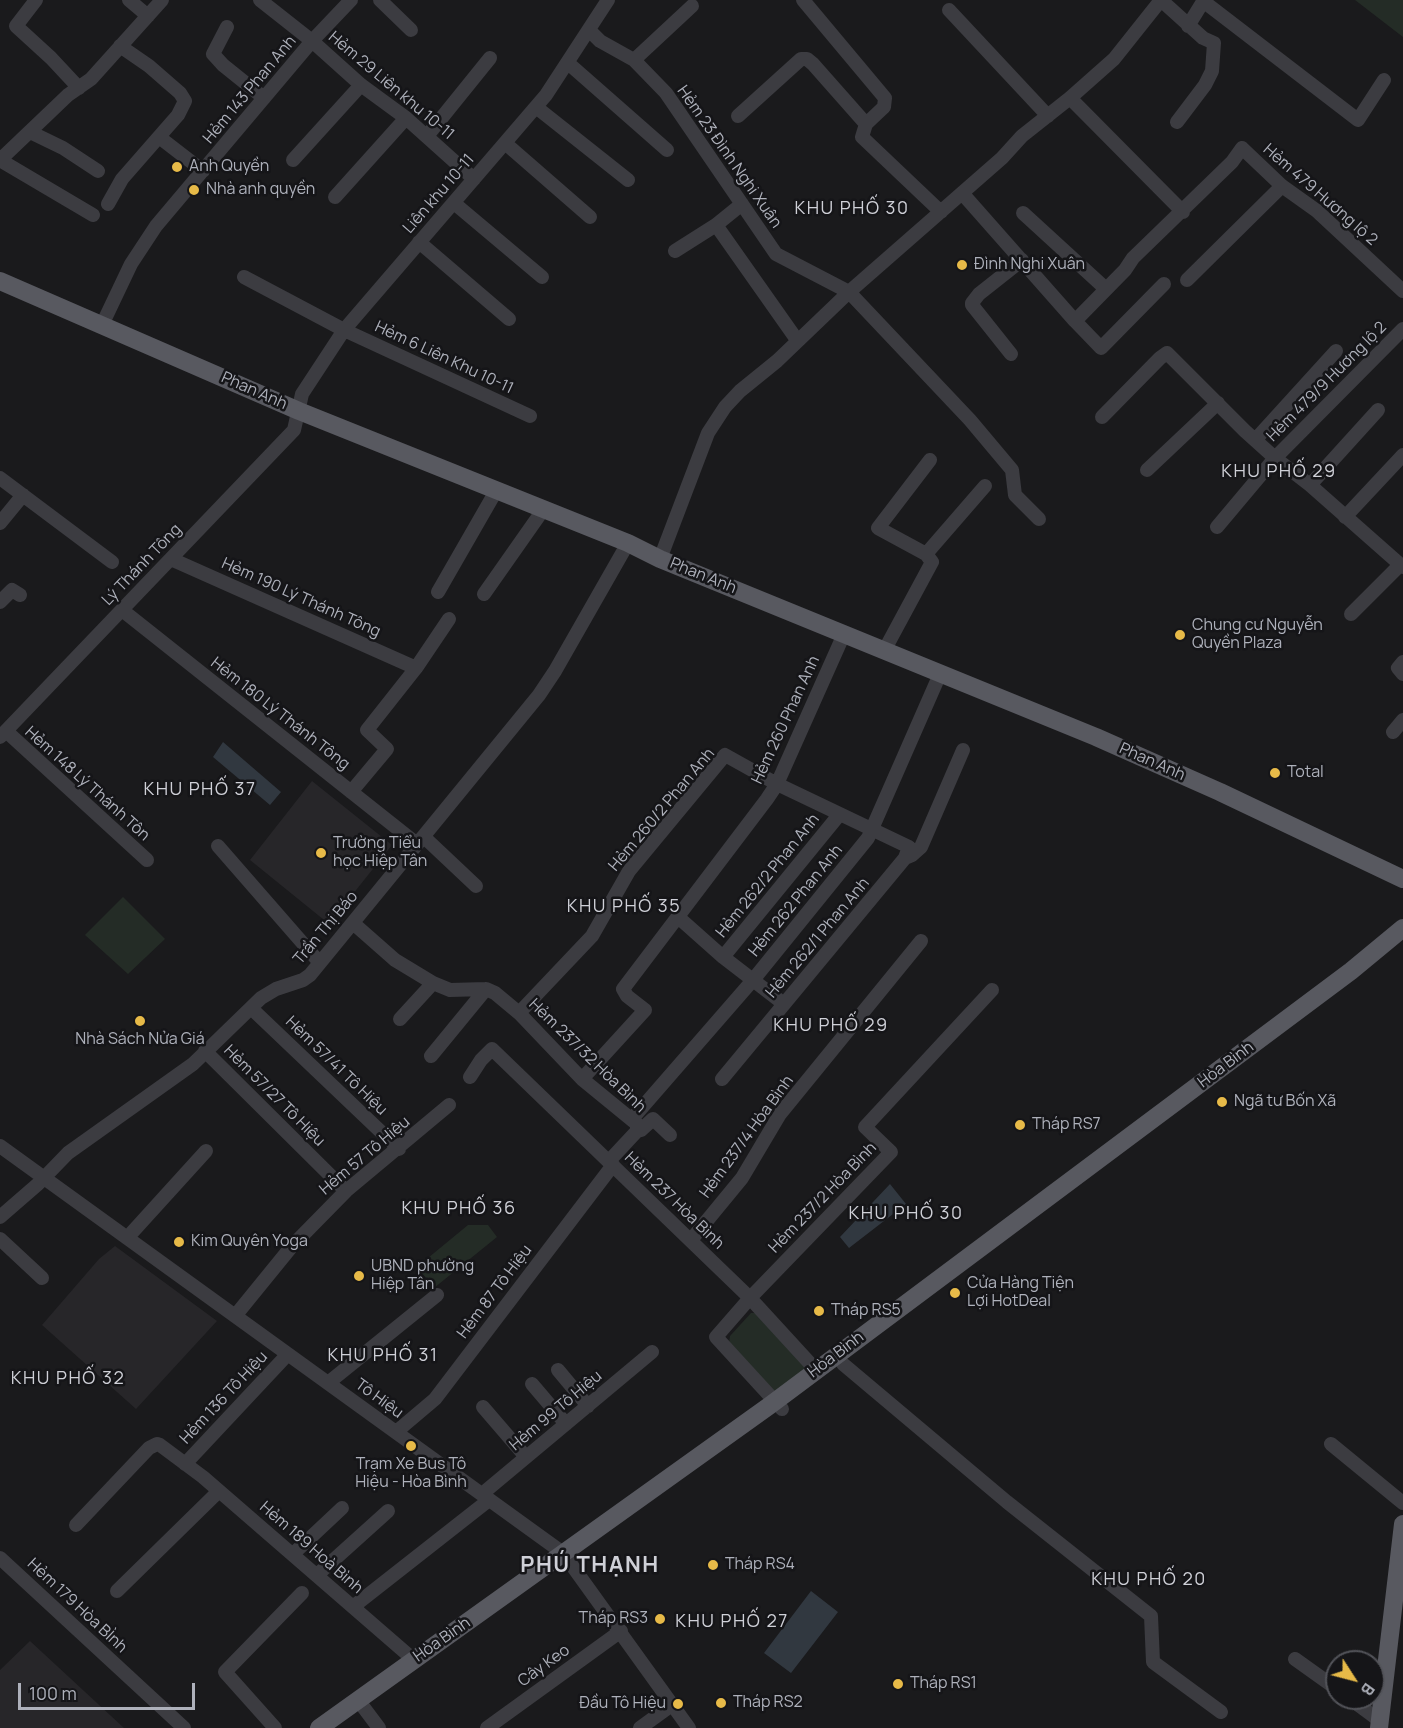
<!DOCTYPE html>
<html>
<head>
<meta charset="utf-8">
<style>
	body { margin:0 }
	#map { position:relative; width:1403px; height:1728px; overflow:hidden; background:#1a1a1c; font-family:Manrope,sans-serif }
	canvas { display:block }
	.north { position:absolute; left:1325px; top:1650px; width:60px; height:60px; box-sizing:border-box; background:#151518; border:2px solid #525359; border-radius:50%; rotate:126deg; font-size:16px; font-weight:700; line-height:24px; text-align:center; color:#aeb1bb }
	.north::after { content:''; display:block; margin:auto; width:21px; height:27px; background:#e7ba48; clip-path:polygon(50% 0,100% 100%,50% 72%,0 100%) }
	.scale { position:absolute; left:18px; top:1683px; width:177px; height:27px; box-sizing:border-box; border:3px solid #aeb1bb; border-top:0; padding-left:8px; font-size:18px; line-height:21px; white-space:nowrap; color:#aeb1bb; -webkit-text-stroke:4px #151518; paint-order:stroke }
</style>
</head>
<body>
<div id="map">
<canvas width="1403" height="1728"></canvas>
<div class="north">B</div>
<div class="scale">100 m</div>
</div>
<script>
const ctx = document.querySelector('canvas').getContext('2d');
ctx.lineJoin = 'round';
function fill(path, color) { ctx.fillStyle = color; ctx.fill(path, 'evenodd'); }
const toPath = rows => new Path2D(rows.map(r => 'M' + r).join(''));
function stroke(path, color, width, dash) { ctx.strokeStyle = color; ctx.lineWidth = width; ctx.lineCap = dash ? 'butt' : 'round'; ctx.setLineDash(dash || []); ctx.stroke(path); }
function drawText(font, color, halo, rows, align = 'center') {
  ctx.font = font + ' Manrope,sans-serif'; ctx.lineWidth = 5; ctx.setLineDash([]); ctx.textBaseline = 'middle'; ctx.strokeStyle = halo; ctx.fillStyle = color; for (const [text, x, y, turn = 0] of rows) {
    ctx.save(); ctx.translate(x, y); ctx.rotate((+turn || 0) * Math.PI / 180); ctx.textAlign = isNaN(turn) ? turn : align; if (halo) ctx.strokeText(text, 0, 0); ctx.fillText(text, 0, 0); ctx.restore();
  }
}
const built = toPath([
	[312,781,392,845,329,924,250,860],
	[115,1246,217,1321,136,1409,42,1325,99,1259],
	[30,1641,124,1728,0,1728,0,1670]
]);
const green = toPath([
	[1355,0,1403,0,1403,37],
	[123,897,165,939,128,974,85,935],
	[468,1225,488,1225,497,1237,434,1288,417,1267],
	[751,1313,755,1313,807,1366,776,1394,729,1343,730,1336]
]);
const water = toPath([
	[223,742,281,792,270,805,213,757],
	[890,1184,906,1204,849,1248,840,1237],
	[811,1591,838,1612,791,1673,764,1653]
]);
const minor = toPath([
	[36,0,16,26,51,58,79,88],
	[129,0,148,16],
	[260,0,312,41,361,85,406,118,474,179],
	[380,0,411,30],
	[803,0,885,98,884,107,866,124],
	[1161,0,1203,38,1214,43,1212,71,1205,85,1177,122],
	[1203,1,1358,120,1384,80],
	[949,10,1048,116],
	[1188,26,1204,0],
	[227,27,213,54,223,65,264,98],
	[589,30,600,41,634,60,666,93,776,254,849,292,970,420,1012,470,1015,495,1039,519],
	[634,60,692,6],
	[568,63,667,150],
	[1070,98,1183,212],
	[536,107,628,180],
	[738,116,801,59,807,59,813,64,866,124,862,137,941,212],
	[30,132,63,148,98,171],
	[427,136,490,58],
	[159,137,203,171],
	[505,143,590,217],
	[0,160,68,95,91,79,162,0],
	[0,160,93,215],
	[293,160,361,85],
	[962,193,1075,321,1101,348,1164,284],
	[335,197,406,118],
	[454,203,542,277],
	[108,204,122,179,178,115,185,101,180,93,149,66,120,46],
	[1023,213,1106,289],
	[716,225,797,340],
	[419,242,509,319],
	[675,251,716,225,742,204],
	[244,277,344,330,530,416],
	[1187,280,1282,186],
	[1075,321,1125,270,1133,258,1232,162,1242,148,1282,186,1317,211,1403,291],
	[102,325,131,264,156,226,312,41,351,0],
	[1011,354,972,305,972,303,979,294,1022,260],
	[1102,417,1160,358,1167,353,1245,431,1275,458,1310,485,1403,567],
	[1256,439,1336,351],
	[1147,470,1218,403],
	[0,478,112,562],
	[1310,485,1378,410],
	[1345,517,1403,455],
	[0,523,23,495],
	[1217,527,1275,458,1403,329],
	[926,554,985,486],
	[171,559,416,668],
	[660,559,708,433,725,407,740,391,777,361,849,292,1002,158,1022,136,1070,98,1114,59,1161,0],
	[438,592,496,491],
	[484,594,543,510],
	[0,602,12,590,20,595],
	[122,610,417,844],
	[1351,614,1400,565],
	[884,651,932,562,926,554,878,528,930,460],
	[1403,662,1398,668,1403,674],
	[6,731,147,860],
	[1393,732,1403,720],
	[0,737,294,430,302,394,344,330,546,95,608,0],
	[351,792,387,749,367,730,416,668,449,619],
	[424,837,476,886],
	[218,846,320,963],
	[905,858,912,855,921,847,963,750],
	[678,917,723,957,784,1004],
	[353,923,395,960,433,983,450,990,486,989,495,993,519,1013,582,1079,637,1124,637,1131,609,1161],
	[723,957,839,815],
	[251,1008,399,1149],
	[519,1013,592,936,629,871,725,755,777,784,909,847,905,858,722,1079],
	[400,1019,433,983],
	[205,1051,346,1191],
	[431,1056,486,989],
	[470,1077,481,1060,492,1049,750,1298,716,1337,782,1409],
	[582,1079,645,1010,627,996,623,989,767,799,777,784,844,634],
	[632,1119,753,980,868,838,940,674],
	[637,1131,641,1130,653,1119,670,1135],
	[0,1146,563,1553,689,1728],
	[0,1217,38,1184,68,1153,193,1064,261,998,276,989,303,980,310,975,539,695,555,671,628,543],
	[127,1238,206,1151],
	[0,1239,42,1278],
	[691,1240,742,1178,780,1114,921,941],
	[235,1316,292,1246,346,1191,449,1105],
	[843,1364,1007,1502,1151,1616,1153,1662,1221,1712],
	[558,1370,588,1406],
	[816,1370,750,1298,891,1152,865,1127,992,990],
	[328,1383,437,1295],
	[532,1384,566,1424],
	[483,1407,526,1457],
	[396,1432,435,1399,613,1165],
	[1331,1444,1403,1503],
	[185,1464,288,1354],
	[482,1494,652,1352],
	[76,1525,149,1448,157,1444,160,1445,203,1477,414,1660],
	[293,1554,342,1508],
	[0,1558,184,1728],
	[317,1575,388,1511],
	[117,1591,219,1491],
	[354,1606,489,1500],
	[1295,1659,1337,1689],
	[1349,1698,1380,1721],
	[358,1700,379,1728],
	[275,1728,225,1672,302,1593],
	[487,1728,621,1631],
	[640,1728,673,1704]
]);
const major = toPath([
	[0,281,299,411,628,543,660,559,1096,737,1220,792,1403,879],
	[319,1728,769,1406,1351,971,1403,928],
	[1379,1728,1403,1524]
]);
const markers = [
	[177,167,6,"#e7ba48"],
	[194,190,6,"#e7ba48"],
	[962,265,6,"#e7ba48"],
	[1180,635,6,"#e7ba48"],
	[1275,773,6,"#e7ba48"],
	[321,853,6,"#e7ba48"],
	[140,1021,6,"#e7ba48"],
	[1222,1102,6,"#e7ba48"],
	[1020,1125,6,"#e7ba48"],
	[179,1242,6,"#e7ba48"],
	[359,1276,6,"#e7ba48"],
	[955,1293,6,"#e7ba48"],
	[819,1311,6,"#e7ba48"],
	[411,1446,6,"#e7ba48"],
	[713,1565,6,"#e7ba48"],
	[660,1619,6,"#e7ba48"],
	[898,1684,6,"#e7ba48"],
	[721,1703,6,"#e7ba48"],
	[678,1704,6,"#e7ba48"]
];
const streetNames = [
	["Hẻm 29 Liên khu 10-11",391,86,40],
	["Hẻm 143 Phan Anh",250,90,-50],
	["Hẻm 23 Đình Nghi Xuân",729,157,55],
	["Liên khu 10-11",439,194,-49],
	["Hẻm 479 Hương lộ 2",1320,195,41],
	["Hẻm 6 Liên Khu 10-11",444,358,25],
	["Hẻm 479/9 Hương lộ 2",1327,382,-45],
	["Phan Anh",254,391,24],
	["Lý Thánh Tông",142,565,-46],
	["Phan Anh",703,576,22],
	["Hẻm 190 Lý Thánh Tông",301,598,24],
	["Hẻm 180 Lý Thánh Tông",280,714,38],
	["Hẻm 260 Phan Anh",786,720,-65],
	["Phan Anh",1152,762,24],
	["Hẻm 148 Lý Thánh Tôn",87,784,42],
	["Hẻm 260/2 Phan Anh",662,810,-50],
	["Hẻm 262/2 Phan Anh",768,876,-51],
	["Hẻm 262 Phan Anh",796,901,-51],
	["Trần Thị Báo",326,928,-50],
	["Hẻm 262/1 Phan Anh",818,938,-50],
	["Hẻm 237/32 Hòa Bình",587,1056,44],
	["Hòa Bình",1226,1065,-37],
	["Hẻm 57/41 Tô Hiệu",336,1066,44],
	["Hẻm 57/27 Tô Hiệu",274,1096,45],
	["Hẻm 237/4 Hòa Bình",747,1137,-54],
	["Hẻm 57 Tô Hiệu",365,1156,-40],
	["Hẻm 237/2 Hòa Bình",823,1198,-46],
	["Hẻm 237 Hòa Bình",674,1201,44],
	["Hẻm 87 Tô Hiệu",495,1292,-53],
	["Hòa Bình",836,1355,-37],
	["Hẻm 136 Tô Hiệu",224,1398,-47],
	["Tô Hiệu",379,1399,36],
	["Hẻm 99 Tô Hiệu",556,1411,-40],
	["Hẻm 189 Hoà Bình",311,1548,41],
	["Hẻm 179 Hòa BÌnh",77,1606,43],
	["Hòa Bình",442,1640,-35],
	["Cây Keo",544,1666,-36]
];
const poiNames = [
	["Anh Quyền",189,167],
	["Nhà anh quyền",206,190],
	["Đình Nghi Xuân",974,265],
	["Chung cư Nguyễn",1192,626],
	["Quyền Plaza",1192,644],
	["Total",1287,773],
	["Trường Tiểu",333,844],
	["học Hiệp Tân",333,862],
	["Nhà Sách Nửa Giá",140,1040,"center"],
	["Ngã tư Bốn Xã",1234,1102],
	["Tháp RS7",1032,1125],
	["Kim Quyên Yoga",191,1242],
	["UBND phường",371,1267],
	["Hiệp Tân",371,1285],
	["Cửa Hàng Tiện",967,1284],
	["Lợi HotDeal",967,1302],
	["Tháp RS5",831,1311],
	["Trạm Xe Bus Tô",411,1465,"center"],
	["Hiệu - Hòa Bình",411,1483,"center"],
	["Tháp RS4",725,1565],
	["Tháp RS3",648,1619,"right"],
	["Tháp RS1",910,1684],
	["Tháp RS2",733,1703],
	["Đầu Tô Hiệu",666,1704,"right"]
];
const neighbourhoodNames = [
	["KHU PHỐ 30",852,209],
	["KHU PHỐ 29",1279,472],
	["KHU PHỐ 37",200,790],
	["KHU PHỐ 35",624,907],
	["KHU PHỐ 29",831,1026],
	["KHU PHỐ 36",459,1209],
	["KHU PHỐ 30",906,1214],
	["KHU PHỐ 31",383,1356],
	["KHU PHỐ 32",68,1379],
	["KHU PHỐ 20",1149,1580],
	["KHU PHỐ 27",732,1622]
];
const districtNames = [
	["PHÚ THẠNH",590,1566]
];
fill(built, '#272629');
fill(green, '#242c26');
fill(water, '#313840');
stroke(minor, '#3c3c41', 14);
stroke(major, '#585960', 18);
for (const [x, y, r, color] of markers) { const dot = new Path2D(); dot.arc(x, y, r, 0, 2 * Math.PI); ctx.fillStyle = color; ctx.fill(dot); stroke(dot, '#151518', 2); }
drawText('16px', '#aeb1bb', '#151518', streetNames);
drawText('16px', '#aeb1bb', '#151518', poiNames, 'left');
ctx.letterSpacing = '1.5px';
drawText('18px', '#cfd0d7', '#151518', neighbourhoodNames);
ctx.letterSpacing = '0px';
ctx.letterSpacing = '1.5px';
drawText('bold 22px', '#cfd0d7', '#151518', districtNames);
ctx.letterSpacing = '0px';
</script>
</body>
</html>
